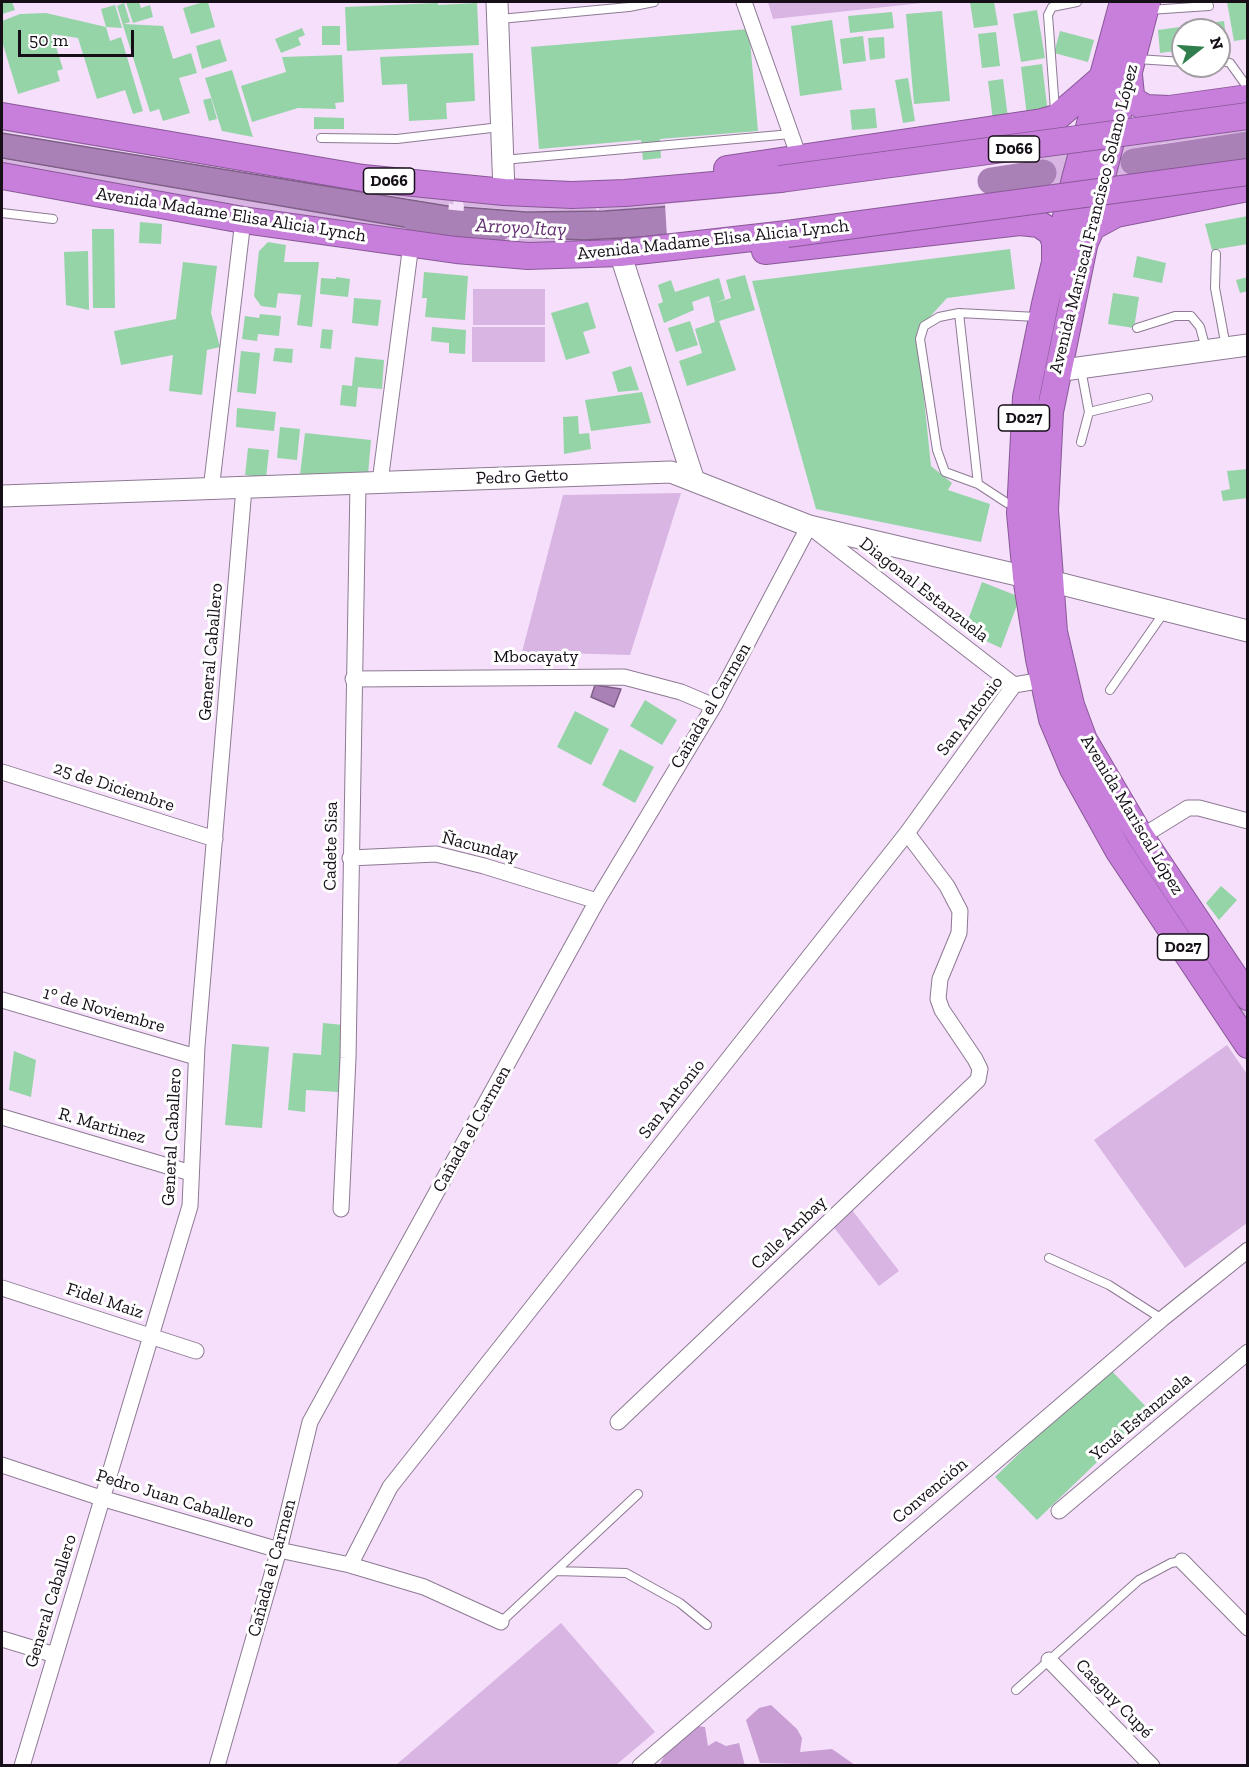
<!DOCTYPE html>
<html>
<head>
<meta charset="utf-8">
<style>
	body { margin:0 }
	#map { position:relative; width:1249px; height:1767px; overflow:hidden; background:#f5dffb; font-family:"Zilla Slab",serif }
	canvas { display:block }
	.frame { position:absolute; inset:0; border:3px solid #160f18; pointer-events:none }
	.north { position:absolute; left:1171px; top:18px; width:60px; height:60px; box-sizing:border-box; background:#fff; border:2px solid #a29fa3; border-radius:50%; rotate:73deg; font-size:16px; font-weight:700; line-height:24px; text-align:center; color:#160f18 }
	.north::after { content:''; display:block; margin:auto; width:21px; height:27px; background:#307e4d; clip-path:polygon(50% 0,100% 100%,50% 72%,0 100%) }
	.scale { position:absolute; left:18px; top:30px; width:116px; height:27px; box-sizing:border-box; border:3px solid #160f18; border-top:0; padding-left:8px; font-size:18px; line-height:21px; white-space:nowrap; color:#160f18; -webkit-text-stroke:4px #fff; paint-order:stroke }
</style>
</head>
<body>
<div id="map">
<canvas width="1249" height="1767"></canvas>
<div class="frame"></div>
<div class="north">N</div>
<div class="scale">50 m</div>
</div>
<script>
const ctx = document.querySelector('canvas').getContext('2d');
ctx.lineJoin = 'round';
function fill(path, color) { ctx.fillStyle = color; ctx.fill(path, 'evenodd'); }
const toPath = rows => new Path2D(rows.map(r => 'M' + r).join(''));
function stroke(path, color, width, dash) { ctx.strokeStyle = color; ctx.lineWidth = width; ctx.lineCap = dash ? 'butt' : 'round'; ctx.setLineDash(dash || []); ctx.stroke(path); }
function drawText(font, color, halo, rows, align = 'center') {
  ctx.font = font + ' "Zilla Slab",serif'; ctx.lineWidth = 6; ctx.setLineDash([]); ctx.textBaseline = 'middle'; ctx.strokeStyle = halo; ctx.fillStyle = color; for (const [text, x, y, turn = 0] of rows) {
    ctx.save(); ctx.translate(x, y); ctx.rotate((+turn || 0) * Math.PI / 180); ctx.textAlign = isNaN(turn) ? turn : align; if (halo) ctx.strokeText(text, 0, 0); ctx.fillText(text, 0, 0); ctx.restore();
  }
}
const green = toPath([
	[768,2,931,2,773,19],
	[2,126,454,197,453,206,2,131],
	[1247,128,1247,161,1110,180,1120,146],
	[1071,152,1062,188,757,230,602,246,602,240,843,216,1030,190,1025,160,746,200,599,211,597,202,744,192],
	[2,159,448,235,447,240,2,169],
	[463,198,595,202,597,211,527,211,463,206],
	[460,235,518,239,600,240,601,246,459,242],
	[473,289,545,289,545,325,473,325],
	[472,327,545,327,545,362,472,362],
	[681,493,630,655,522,652,563,495],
	[1143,862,1247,1009,1247,1023,1142,864],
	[1227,1045,1247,1074,1247,1223,1185,1268,1094,1140],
	[852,1210,899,1271,879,1286,832,1225],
	[561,1623,655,1732,616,1765,396,1765]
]);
const forest = toPath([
	[771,1705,797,1729,802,1738,800,1752,832,1749,855,1765,760,1763,746,1720,759,1708],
	[683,1724,705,1727,708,1746,716,1741,726,1746,739,1743,745,1766,659,1766,664,1756,681,1740]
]);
const water = toPath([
	[2,133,454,207,453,227,460,228,462,207,527,212,604,211,744,201,847,215,642,237,584,240,460,234,461,228,453,228,453,234,444,234,2,158,2,133],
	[595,685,621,689,614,707,591,697,595,685]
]);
const pier = toPath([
	[1248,132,1248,158,1158,171,1154,169,1160,144],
	[1026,158,1032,190,667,237,665,204,783,193],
	[449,203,457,206,456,225,460,206,464,204,462,238,456,231,454,237,446,237]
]);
const river = toPath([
	[1134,162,1248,145],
	[991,181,1043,173],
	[416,220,498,228]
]);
const building = toPath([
	[2,2,12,2,15,10,2,14],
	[126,2,139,2,141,8,150,5,153,17,133,23],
	[204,2,208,2,215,27,191,34,183,8],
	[970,2,994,2,998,25,974,28],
	[1227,2,1248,2,1248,39,1234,41],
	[124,3,130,22,124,24,163,26,173,59,191,53,197,73,179,78,190,113,163,121,159,109,150,112,117,6],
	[438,3,438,5,477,3,479,45,347,51,345,7],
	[115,5,122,28,106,27,101,9],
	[1037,10,1045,58,1021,62,1013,14],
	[942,11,950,101,914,104,906,14],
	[892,12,894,28,850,33,848,16],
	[46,13,106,27,110,41,121,37,143,111,133,114,125,90,97,99,78,38,52,34,63,69,57,71,60,81,18,94,2,41,2,21,20,14],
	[832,20,842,90,800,96,791,26],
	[1224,21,1227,45,1219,46,1219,30,1183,30,1183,50,1160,53,1158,30],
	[322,26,340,26,340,45,322,45],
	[302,28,305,35,298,38,301,45,281,53,275,39],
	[749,29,758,131,660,139,661,158,643,160,641,140,539,149,531,47],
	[1060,31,1094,40,1088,62,1054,53],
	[996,32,1000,66,982,68,978,34],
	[863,36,866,61,843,64,840,39],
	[884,37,885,58,870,60,868,38],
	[220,39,227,61,202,69,196,46],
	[473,53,475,101,446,103,447,119,409,121,407,84,382,85,380,57],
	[342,55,344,102,335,103,336,109,298,108,252,122,241,86,286,72,282,57],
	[1042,64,1048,114,1027,116,1021,67],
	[232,70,253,137,222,131,205,78],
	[908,78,915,121,903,123,895,80],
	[1003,79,1008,118,993,120,988,81],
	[211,98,217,119,209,121,203,100],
	[875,108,877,128,852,130,850,110],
	[314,117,344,118,344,129,314,129],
	[1248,216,1248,244,1212,250,1205,224],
	[140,222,162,224,161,244,139,243],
	[92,229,114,229,115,308,93,308],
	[268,242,286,245,284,262,319,262,312,327,297,325,301,295,278,293,276,308,261,306,254,296,259,251],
	[1010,249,1015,289,947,298,917,331,931,466,952,483,948,490,990,504,981,542,816,509,752,281],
	[88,251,89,310,66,305,64,252],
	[1137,256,1166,263,1162,283,1133,277],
	[183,262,217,266,211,313,220,347,207,350,202,395,169,391,173,355,121,365,114,331,176,319],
	[424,272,468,276,465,320,425,317,427,298,422,298],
	[745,275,755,310,719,321,736,370,687,386,679,361,702,353,695,329,715,322,711,304,709,296,692,302,694,310,664,323,658,304,663,302,658,285,671,280,675,292,719,278,725,299,715,303,731,298,726,280],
	[336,277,350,279,348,297,320,294,321,278,336,279],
	[1248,277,1248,291,1240,293,1236,280],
	[1113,293,1139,297,1134,328,1108,324],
	[354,298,381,300,378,326,352,323],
	[588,302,596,328,583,332,590,353,566,360,551,313],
	[260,314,281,316,279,336,258,334,257,341,242,339,245,316,259,318],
	[690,321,698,345,676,352,668,328],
	[432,327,466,330,465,354,449,353,449,343,431,341],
	[322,329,333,330,331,349,320,348],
	[275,348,293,349,292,363,273,361],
	[241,351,260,353,256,394,237,392],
	[355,357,384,360,382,389,358,387,356,407,340,405,342,385,352,386],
	[631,366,639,390,618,392,612,372],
	[642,392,651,423,591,431,585,400],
	[237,408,276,412,274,431,236,427],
	[578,416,579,434,589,433,591,449,564,454,563,417],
	[280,427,300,429,297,460,277,458],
	[305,433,371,440,368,475,300,475],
	[248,448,269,450,266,478,245,475],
	[1248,469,1248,498,1223,501,1221,491,1230,489,1227,471],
	[982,582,1020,597,1001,648,964,631],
	[645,700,677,720,662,745,630,726],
	[575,711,609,729,591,765,557,747],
	[620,749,654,767,635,803,602,785],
	[1221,886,1237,900,1219,920,1206,903],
	[323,1023,343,1025,338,1092,306,1090,305,1112,288,1110,293,1053,321,1055],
	[232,1044,269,1047,262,1128,225,1125],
	[14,1051,36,1060,31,1097,9,1090],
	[1108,1367,1150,1411,1037,1520,995,1477]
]);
const lane = toPath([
	[1149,10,1209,6],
	[500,19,629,7,654,2],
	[1137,59,1183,62],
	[1219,60,1230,63,1248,88],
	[1055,110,1048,15,1052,7,1077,2],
	[321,138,397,139,500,127],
	[503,160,791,134],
	[2,213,53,219],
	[1216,254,1215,288,1226,347],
	[959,313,978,484],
	[1137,328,1175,316,1191,316,1200,327,1206,349],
	[1081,369,1089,412,1081,442],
	[1089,412,1148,398],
	[1017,506,1007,503,978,484,945,472,937,450,920,339,924,326,939,317,959,313,1037,317],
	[1110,690,1165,611],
	[1049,1258,1109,1285,1162,1319],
	[556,1571,626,1573,680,1603,707,1625],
	[501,1622,638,1494],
	[1016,1690,1139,1580,1171,1563,1182,1561]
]);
const street = toPath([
	[744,2,799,157],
	[380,482,411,244],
	[211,490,243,220],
	[353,679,624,677,681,692,714,706],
	[2,772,215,839],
	[1141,837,1188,808,1199,808,1248,821],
	[350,858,436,854,484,866,597,901],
	[2,1000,196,1057],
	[2,1117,191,1173],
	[341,1209,348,1058,358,484],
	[2,1288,196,1351],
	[618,1422,978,1080,980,1069,975,1059,942,1010,938,999,940,979,959,933,960,911,947,886,907,833],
	[2,1465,101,1498,279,1550,350,1565,424,1587,501,1622],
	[1059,1511,1248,1352],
	[1182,1561,1248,1628],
	[350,1565,390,1487,907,833,1014,685,1043,680],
	[2,1639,55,1655],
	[1049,1660,1152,1766],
	[22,1766,190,1206,197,1046,244,488],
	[217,1766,279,1550,310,1422,597,901,714,706,809,526,1014,685],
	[640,1766,1162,1319,1248,1250]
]);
const secondary = toPath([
	[497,2,504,192],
	[620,253,694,481],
	[1056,371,1248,345],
	[2,496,671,472,809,526,1026,577],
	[1050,581,1248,631]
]);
const highway = toPath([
	[1123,2,1075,179,1045,304,1026,397,1020,513,1026,577,1039,659,1052,719,1073,769,1118,850,1248,1045],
	[1147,2,1084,246,1050,412,1045,510,1054,632,1071,705,1084,740,1141,837,1248,997],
	[1129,75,1131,95,1134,101,1146,108,1169,109,1248,98],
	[2,116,363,178,504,192,572,195,625,193,780,179],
	[727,169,1042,122,1056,118,1101,79],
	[2,176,243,220,456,250,528,256,620,253,787,234],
	[1086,240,1092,227,1116,214,1248,188],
	[765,251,1020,222,1039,224,1051,232,1055,242,1055,259]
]);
const highwayBridge = toPath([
	[780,179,1248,116],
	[787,234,1248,172]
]);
const shields = [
	[1014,149,51],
	[389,181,51],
	[1024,418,51],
	[1183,947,51]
];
const shieldNames = [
	["D066",1014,149],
	["D066",389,181],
	["D027",1024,418],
	["D027",1183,947]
];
const streetNames = [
	["Avenida Madame Elisa Alicia Lynch",231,215,9],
	["Avenida Mariscal Francisco Solano López",1094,219,-76],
	["Avenida Madame Elisa Alicia Lynch",713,240,-6],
	["Pedro Getto",522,477,-2],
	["Diagonal Estanzuela",924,590,38],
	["General Caballero",211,652,-85],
	["Mbocayaty",536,657],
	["Cañada el Carmen",711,706,-60],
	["San Antonio",970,716,-52],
	["25 de Diciembre",114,787,18],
	["Avenida Mariscal López",1132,815,59],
	["Cadete Sisa",331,846,-89],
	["Ñacunday",480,847,14],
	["1° de Noviembre",104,1010,16],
	["San Antonio",672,1099,-52],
	["R. Martinez",102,1126,16],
	["Cañada el Carmen",472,1129,-61],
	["General Caballero",172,1137,-87],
	["Calle Ambay",789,1233,-44],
	["Fidel Maiz",105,1301,18],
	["Ycuá Estanzuela",1141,1417,-40],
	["Convención",930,1491,-40],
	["Pedro Juan Caballero",175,1499,17],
	["Cañada el Carmen",272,1568,-75],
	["General Caballero",51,1601,-73],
	["Caaguy Cupé",1114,1699,46]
];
const waterNames = [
	["Arroyo Itay",521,228,3]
];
fill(green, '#d8b5e2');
fill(forest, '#c99ed5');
fill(water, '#aa81b6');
stroke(water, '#7e5f87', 1.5);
fill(pier, '#f5dffb');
stroke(river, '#aa81b6', 27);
fill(building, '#95d4a7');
stroke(lane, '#8d7a93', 10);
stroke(street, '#8d7a93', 17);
stroke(secondary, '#8d7a93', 23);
stroke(highway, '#895897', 28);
stroke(lane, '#fff', 8);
stroke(street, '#fff', 15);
stroke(secondary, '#fff', 21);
stroke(highway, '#c77fdb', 26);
stroke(highwayBridge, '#895897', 28, []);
stroke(highwayBridge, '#c77fdb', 26);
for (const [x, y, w] of shields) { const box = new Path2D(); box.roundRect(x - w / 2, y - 13, w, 26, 4.5); ctx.fillStyle = '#fff'; ctx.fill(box); stroke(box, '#160f18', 1.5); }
drawText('bold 16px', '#160f18', null, shieldNames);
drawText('18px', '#160f18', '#fff', streetNames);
drawText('italic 20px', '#643072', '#fff', waterNames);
</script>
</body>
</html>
